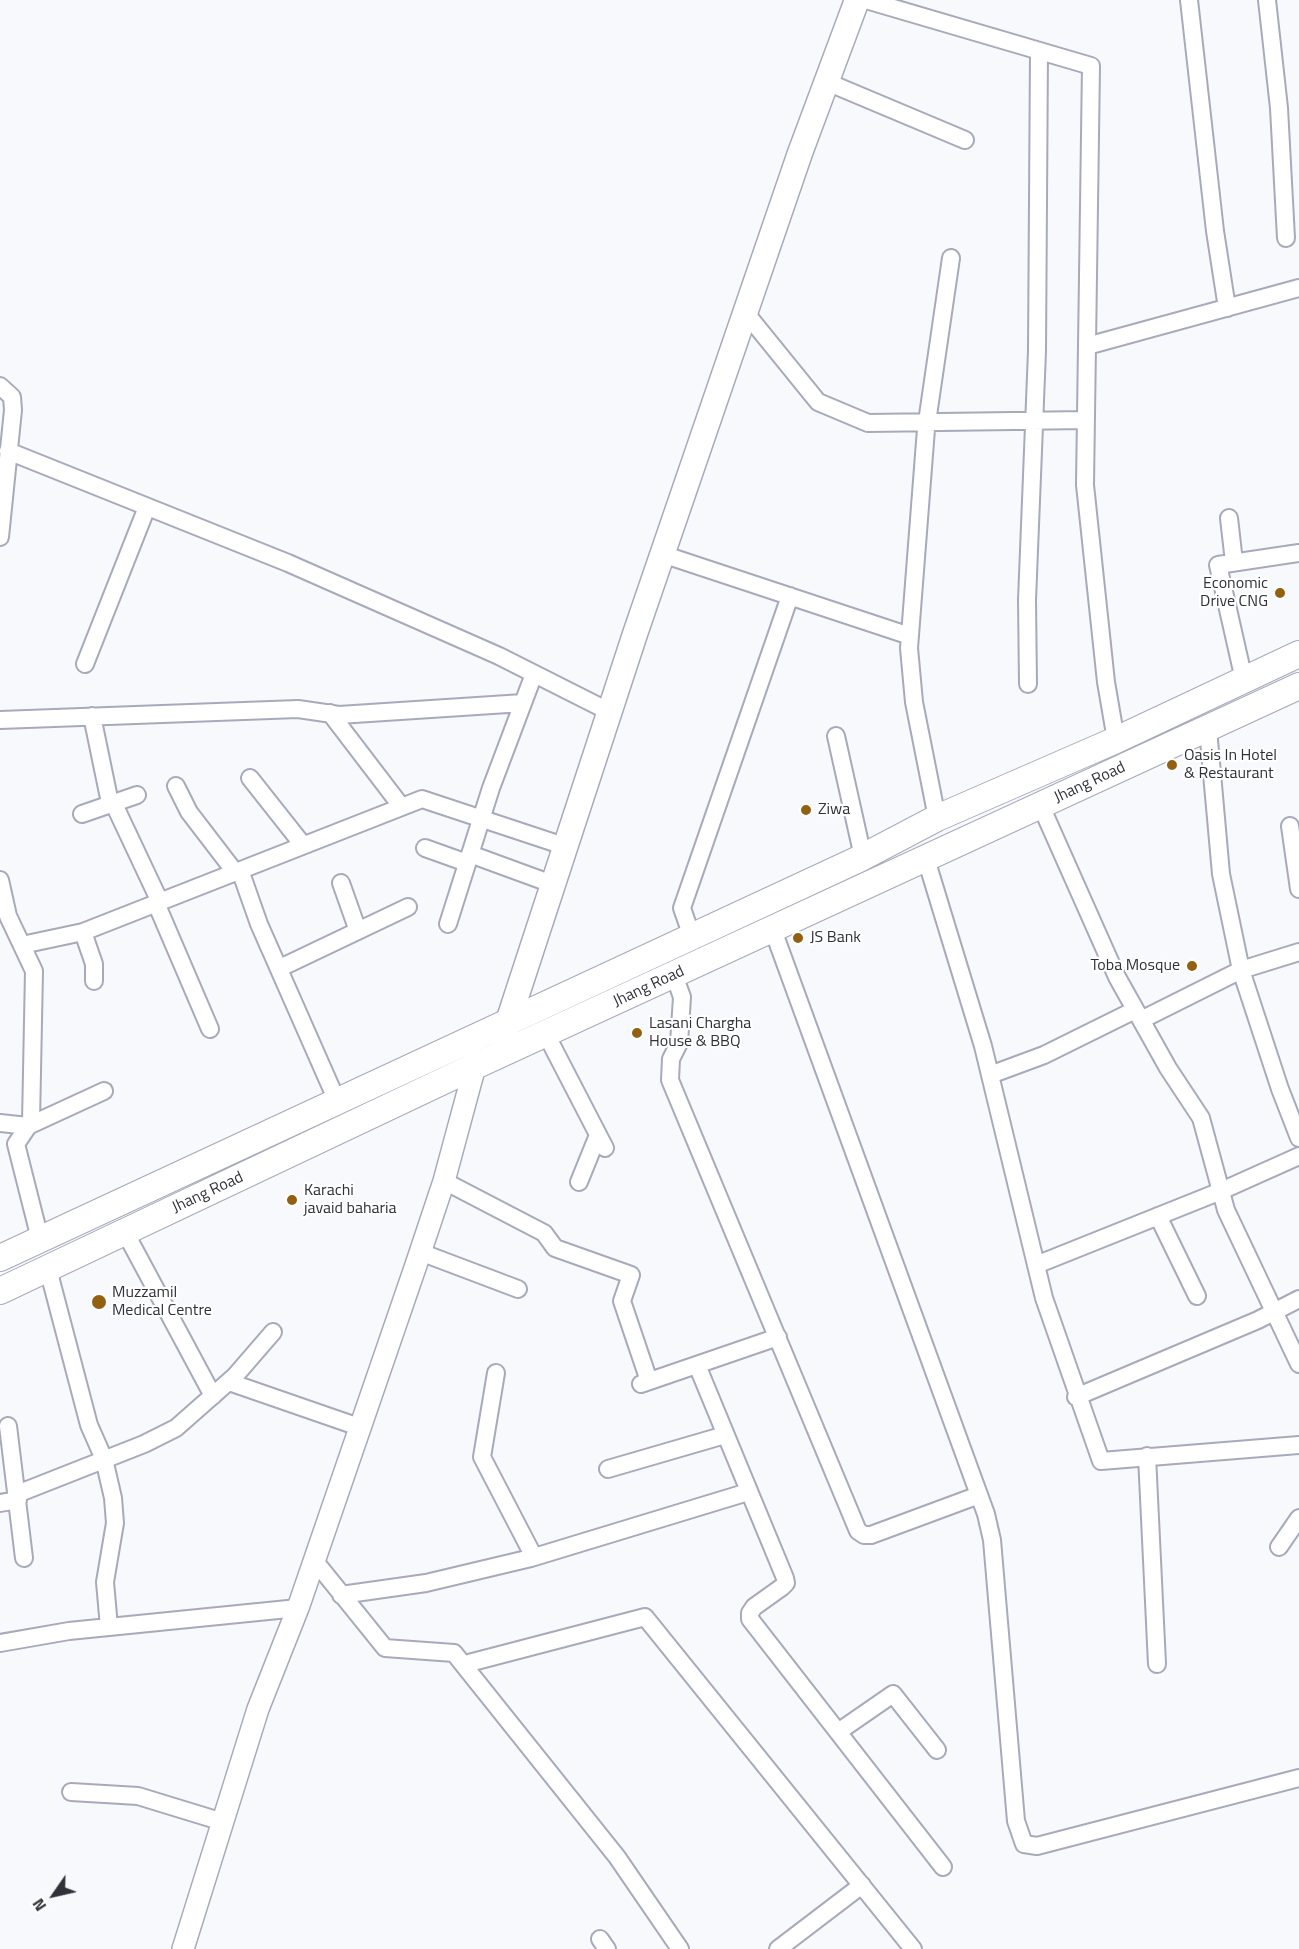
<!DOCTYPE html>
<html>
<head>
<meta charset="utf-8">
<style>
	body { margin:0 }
	#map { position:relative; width:1299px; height:1949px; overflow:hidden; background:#f8f9fc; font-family:"Titillium Web",sans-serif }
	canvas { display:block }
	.north { position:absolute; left:24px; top:1865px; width:60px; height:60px; -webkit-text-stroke:4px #fff; paint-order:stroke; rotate:236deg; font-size:16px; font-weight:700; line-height:24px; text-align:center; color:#303239 }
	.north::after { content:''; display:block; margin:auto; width:21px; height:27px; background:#303239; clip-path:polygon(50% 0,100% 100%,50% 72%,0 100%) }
</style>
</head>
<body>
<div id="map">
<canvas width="1299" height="1949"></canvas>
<div class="north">N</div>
</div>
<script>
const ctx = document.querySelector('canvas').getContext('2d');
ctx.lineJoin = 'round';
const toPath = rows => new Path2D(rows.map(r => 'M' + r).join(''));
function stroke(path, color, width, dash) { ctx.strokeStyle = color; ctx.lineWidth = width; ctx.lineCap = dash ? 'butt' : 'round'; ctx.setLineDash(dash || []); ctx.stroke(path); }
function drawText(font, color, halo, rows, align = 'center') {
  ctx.font = font + ' "Titillium Web",sans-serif'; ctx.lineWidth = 4.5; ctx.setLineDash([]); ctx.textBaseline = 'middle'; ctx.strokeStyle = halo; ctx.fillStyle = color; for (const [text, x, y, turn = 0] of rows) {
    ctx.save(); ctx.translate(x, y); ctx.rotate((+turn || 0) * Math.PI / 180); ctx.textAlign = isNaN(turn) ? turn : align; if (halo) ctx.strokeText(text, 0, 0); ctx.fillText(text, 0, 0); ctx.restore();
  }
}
const minor = toPath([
	[866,0,1091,66,1085,485,1106,682,1116,740],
	[1189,0,1215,231,1227,308],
	[1267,0,1279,108,1286,238],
	[827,82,965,140],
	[745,312,818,402,868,423,1086,420],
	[1087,346,1299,288],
	[0,386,12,397,13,410,0,537],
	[8,451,288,563,499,656,610,712],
	[1229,518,1234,562],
	[662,554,910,636],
	[85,664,147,507],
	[1244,680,1218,565,1299,553],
	[1028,684,1027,600,1037,351,1039,51],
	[330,713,401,806],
	[92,716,110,803],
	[0,720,298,709,339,715,523,703],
	[1208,729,1221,874,1241,970,1280,1089,1299,1138],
	[836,736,863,857],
	[250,778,303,845],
	[176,786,189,812,235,872],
	[113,802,160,902],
	[1041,806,1117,977,1168,1068,1201,1118,1226,1210,1299,1364],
	[82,814,137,795],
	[937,818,914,702,909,648,926,429,951,258],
	[1290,826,1299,889],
	[425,848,467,863],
	[470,854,552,884],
	[926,859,983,1046,1044,1298,1101,1461,1299,1445],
	[240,870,259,924,337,1101],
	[0,880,8,916,34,971,31,1122,16,1144,40,1239],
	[341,883,358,931],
	[156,903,210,1029],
	[448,924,491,788,534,674],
	[773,930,986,1514,992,1540,1016,1821,1024,1844,1037,1846,1299,1778],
	[83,932,94,964,94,981],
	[692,937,682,908,790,596],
	[22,945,83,932,422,799,564,846],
	[280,968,408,907],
	[674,975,682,997,679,1043,671,1059,670,1080,858,1531,864,1535,871,1535,979,1495],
	[1141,1020,1241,970,1299,952],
	[546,1034,605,1148],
	[990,1075,1044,1055,1135,1010],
	[0,1123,28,1126,104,1091],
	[444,1181,544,1233,555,1248,631,1275,622,1301,649,1381],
	[579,1182,598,1135],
	[1158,1216,1197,1296],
	[125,1232,213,1396],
	[420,1252,518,1289],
	[1036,1265,1221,1191,1299,1156],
	[48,1269,89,1425,104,1459,113,1498,115,1523,105,1582,109,1627],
	[697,1365,785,1578,786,1583,782,1587,754,1607,750,1613,750,1619,943,1867],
	[496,1373,482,1457,534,1557],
	[229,1382,359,1427],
	[641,1384,778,1337],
	[1076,1397,1258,1320,1299,1299],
	[8,1426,24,1558],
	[1147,1456,1157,1664],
	[608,1469,725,1435],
	[17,1494,144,1444,176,1428,235,1376,273,1332],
	[0,1503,18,1500],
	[1279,1547,1299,1518],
	[314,1560,385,1648,454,1653,617,1857,680,1949],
	[341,1595,426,1583,531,1558,748,1492],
	[0,1643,69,1631,298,1608],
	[465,1664,645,1617,913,1949],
	[838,1732,893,1694,937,1750],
	[71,1792,138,1796,223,1822],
	[600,1939,607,1949],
	[778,1949,862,1885]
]);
const tertiary = toPath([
	[183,1949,258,1709,298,1608,416,1265,444,1181,475,1066]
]);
const secondary = toPath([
	[503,1037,635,634,800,153,857,0]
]);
const primary = toPath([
	[0,1258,859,859,937,818,1116,740,1299,654],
	[0,1291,475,1066,1299,686]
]);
const markers = [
	[1280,593,6,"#936012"],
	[1172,765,6,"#936012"],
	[806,810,6,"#936012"],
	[798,938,6,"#936012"],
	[1192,966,6,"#936012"],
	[637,1033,6,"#936012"],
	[292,1200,6,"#936012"],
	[99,1302,8,"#936012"]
];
const poiNames = [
	["Economic",1268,584,"right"],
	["Drive CNG",1268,602,"right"],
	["Oasis In Hotel",1184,756],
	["& Restaurant",1184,774],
	["Ziwa",818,810],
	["JS Bank",810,938],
	["Toba Mosque",1180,966,"right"],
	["Lasani Chargha",649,1024],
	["House & BBQ",649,1042],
	["Karachi",304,1191],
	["javaid baharia",304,1209],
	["Muzzamil",112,1293],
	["Medical Centre",112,1311]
];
const streetNames = [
	["Jhang Road",1090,783,-25],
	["Jhang Road",649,987,-25],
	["Jhang Road",208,1193,-25]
];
stroke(minor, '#a6aabb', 20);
stroke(tertiary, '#a6aabb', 24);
stroke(secondary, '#a6aabb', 27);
stroke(primary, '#a6aabb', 28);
stroke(minor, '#fff', 16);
stroke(tertiary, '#fff', 21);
stroke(secondary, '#fff', 24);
stroke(primary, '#fff', 26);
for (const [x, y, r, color] of markers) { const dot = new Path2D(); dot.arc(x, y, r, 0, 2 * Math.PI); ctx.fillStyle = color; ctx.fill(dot); stroke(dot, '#fff', 2); }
drawText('16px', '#303239', '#fff', poiNames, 'left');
drawText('16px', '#303239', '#fff', streetNames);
</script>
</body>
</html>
